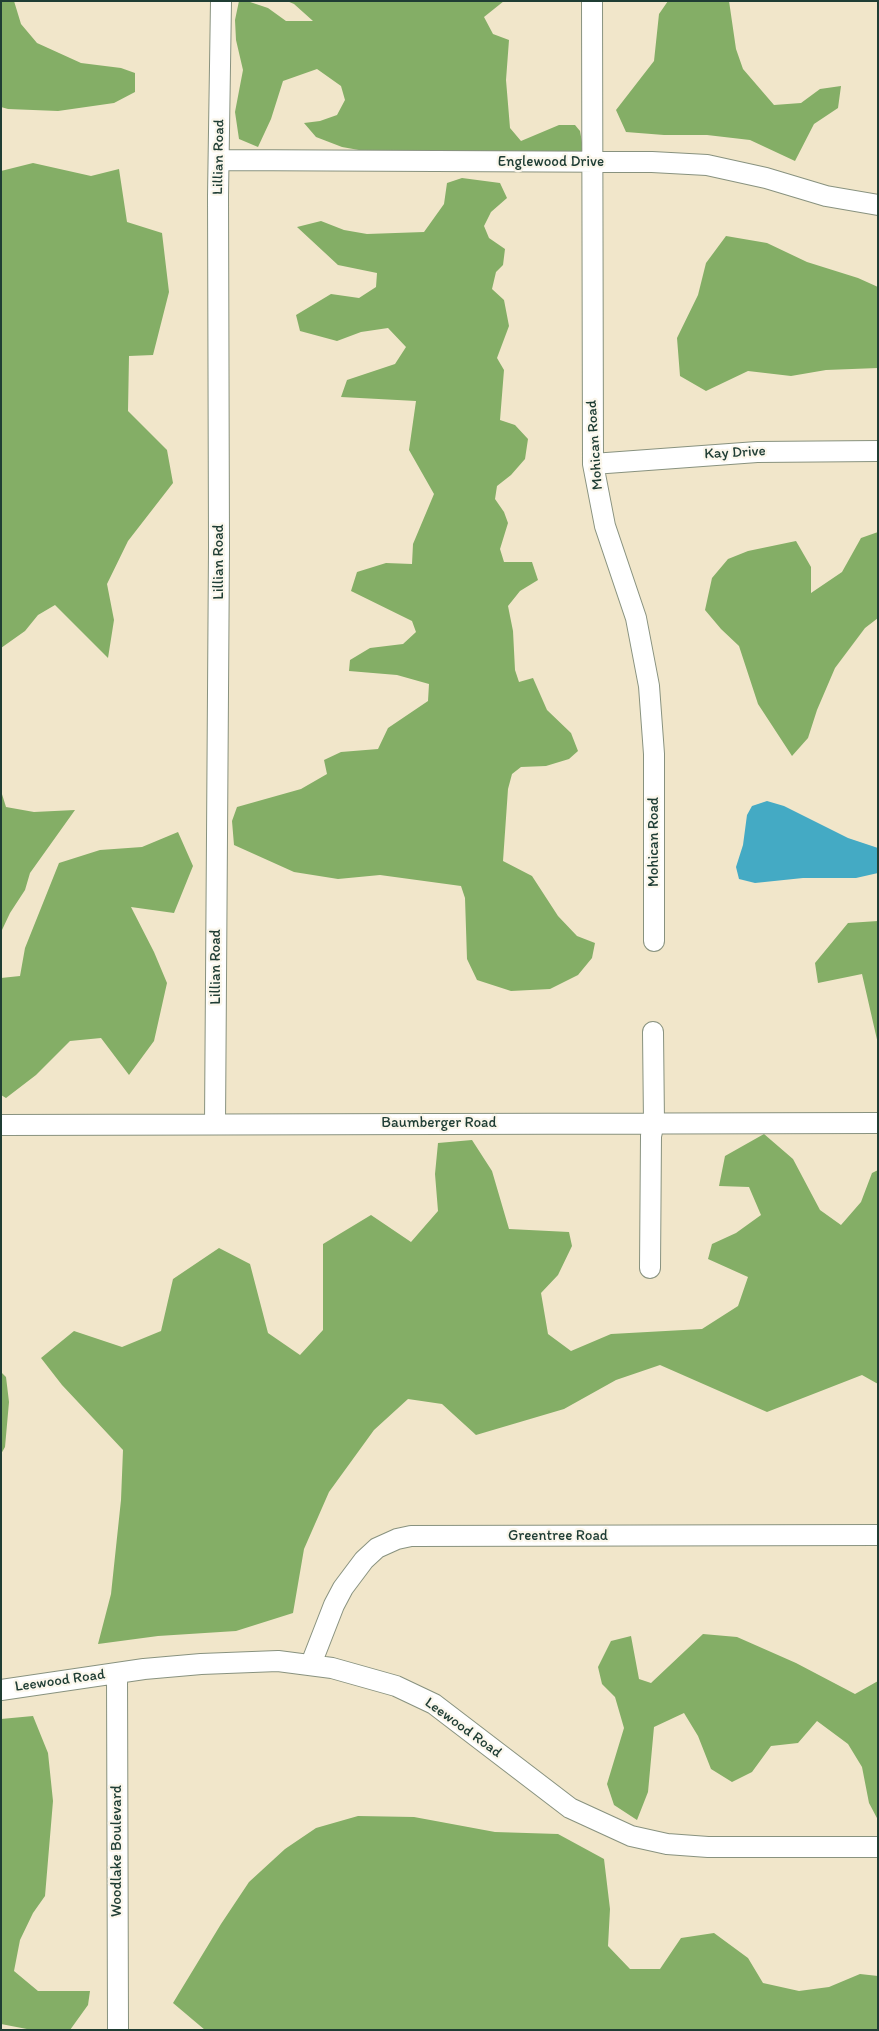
<!DOCTYPE html>
<html>
<head>
<meta charset="utf-8">
<style>
	body { margin:0 }
	#map { position:relative; width:879px; height:2031px; overflow:hidden; background:#f1e6ca; font-family:Itim,sans-serif }
	canvas { display:block }
	.frame { position:absolute; inset:0; border:2px solid #1f3d34; pointer-events:none }
</style>
</head>
<body>
<div id="map">
<canvas width="879" height="2031"></canvas>
<div class="frame"></div>
</div>
<script>
const ctx = document.querySelector('canvas').getContext('2d');
ctx.lineJoin = 'round';
function fill(path, color) { ctx.fillStyle = color; ctx.fill(path, 'evenodd'); }
const toPath = rows => new Path2D(rows.map(r => 'M' + r).join(''));
function stroke(path, color, width, dash) { ctx.strokeStyle = color; ctx.lineWidth = width; ctx.lineCap = dash ? 'butt' : 'round'; ctx.setLineDash(dash || []); ctx.stroke(path); }
function drawText(font, color, halo, rows, align = 'center') {
  ctx.font = font + ' Itim,sans-serif'; ctx.lineWidth = 4.5; ctx.setLineDash([]); ctx.textBaseline = 'middle'; ctx.strokeStyle = halo; ctx.fillStyle = color; for (const [text, x, y, turn = 0] of rows) {
    ctx.save(); ctx.translate(x, y); ctx.rotate((+turn || 0) * Math.PI / 180); ctx.textAlign = isNaN(turn) ? turn : align; if (halo) ctx.strokeText(text, 0, 0); ctx.fillText(text, 0, 0); ctx.restore();
  }
}
const forest = toPath([
	[1,1,14,1,21,24,37,43,81,63,121,68,135,73,135,92,114,103,58,111,8,109,1,107],
	[239,1,247,1,268,8,286,21,313,21,294,4,287,1,504,1,484,17,493,34,509,40,506,80,510,128,521,141,559,125,575,125,580,131,583,148,580,157,463,151,439,153,370,152,342,147,316,137,304,123,320,121,337,115,345,100,341,86,317,69,283,81,271,119,258,147,239,139,235,112,243,70,236,40,235,20],
	[668,1,729,1,736,49,743,69,774,105,801,103,820,89,841,86,838,108,814,124,795,161,750,140,707,135,664,135,626,132,616,110,654,61,659,14],
	[33,163,91,176,119,169,127,222,162,233,169,292,153,355,129,356,128,411,167,450,173,483,128,541,107,584,114,620,108,658,55,605,38,615,25,631,1,648,1,171],
	[462,178,500,183,507,198,491,212,484,226,489,238,505,249,503,265,496,272,492,289,504,300,509,326,497,358,504,370,500,420,515,425,528,439,525,459,511,475,497,486,495,499,504,512,508,523,500,549,504,562,532,562,538,580,520,591,508,606,513,631,515,670,519,682,533,678,547,710,571,733,578,751,569,759,546,766,521,767,512,774,508,789,503,861,532,876,558,916,577,936,595,943,592,958,578,975,550,989,511,991,477,980,467,959,465,898,461,886,380,875,338,879,294,872,234,845,232,821,237,807,301,789,327,774,324,760,341,752,378,749,388,728,428,701,429,684,397,675,349,671,350,660,370,648,403,644,416,632,412,621,351,591,357,572,386,563,412,564,413,544,434,494,409,450,416,401,341,397,347,380,395,364,406,347,388,328,361,332,337,341,300,331,296,315,331,294,359,298,376,287,377,273,338,265,297,227,321,221,344,230,367,234,424,232,444,204,447,183],
	[726,236,767,243,807,262,858,278,878,287,878,368,826,370,791,376,748,371,706,391,680,376,677,338,698,295,706,263],
	[878,532,878,618,865,628,835,668,817,710,808,738,792,756,758,704,739,646,721,629,705,610,712,578,728,559,748,551,796,541,811,567,811,593,842,572,861,538],
	[1,791,6,807,34,812,75,810,30,873,25,890,10,913,2,930,1,971],
	[178,832,193,866,174,913,131,907,154,952,167,983,154,1041,129,1075,101,1038,70,1041,36,1075,6,1098,1,1095,1,978,20,976,25,948,59,863,100,850,142,847],
	[878,921,878,1044,862,974,818,983,815,963,848,923],
	[764,1134,793,1159,820,1210,841,1225,861,1202,872,1173,878,1170,878,1384,862,1375,767,1412,660,1365,616,1380,564,1409,476,1435,442,1404,408,1399,374,1430,329,1492,304,1549,293,1613,236,1631,158,1636,98,1644,111,1594,121,1500,123,1450,62,1385,41,1358,74,1331,122,1347,161,1331,173,1279,219,1248,250,1264,268,1333,300,1355,323,1330,323,1244,371,1215,411,1242,438,1211,435,1174,438,1143,472,1140,492,1171,509,1229,569,1232,572,1246,558,1275,541,1293,548,1334,571,1351,611,1334,702,1329,738,1306,748,1277,708,1259,712,1244,736,1233,761,1215,749,1187,719,1186,725,1156],
	[1,1372,6,1377,9,1402,5,1447,1,1454],
	[703,1634,737,1637,796,1663,855,1694,878,1681,878,1820,869,1803,862,1767,848,1744,817,1721,798,1743,771,1746,752,1772,732,1782,711,1769,698,1736,684,1713,654,1727,648,1792,637,1820,614,1805,607,1784,624,1728,615,1697,602,1684,598,1667,611,1641,631,1636,639,1679,651,1683],
	[33,1716,48,1753,53,1801,45,1896,33,1913,20,1940,14,1971,38,1991,90,1991,88,2005,70,2030,32,2030,1,2024,1,1719],
	[358,1816,414,1817,495,1832,558,1834,604,1859,610,1909,608,1946,630,1969,660,1969,681,1938,714,1933,748,1958,763,1983,799,1991,829,1987,860,1974,878,1976,878,2030,205,2030,173,2003,221,1924,249,1882,285,1849,316,1828]
]);
const water = toPath([
	[767,801,784,806,848,838,878,848,878,873,856,878,803,878,755,883,739,879,736,867,743,845,747,815,752,806]
]);
const minor = toPath([
	[592,1,593,464,605,526,636,618,649,686,654,754,654,941],
	[219,160,652,162,707,165,766,178,826,196,878,205],
	[593,464,757,452,878,451],
	[215,1124,219,548,218,196,221,1],
	[1,1125,878,1123],
	[650,1268,651,1136,654,1123,653,1032],
	[311,1664,334,1605,343,1588,364,1560,377,1548,397,1539,411,1536,878,1535],
	[117,1673,118,2030],
	[1,1690,144,1669,201,1664,278,1661,332,1668,396,1686,434,1704,570,1808,631,1836,667,1844,708,1847,878,1847]
]);
const streetNames = [
	["Lillian Road",219,157,-89],
	["Englewood Drive",551,162],
	["Mohican Road",595,445,-94],
	["Kay Drive",735,453,-3],
	["Lillian Road",219,562,-90],
	["Mohican Road",654,842,-90],
	["Lillian Road",216,967,-90],
	["Baumberger Road",439,1123],
	["Greentree Road",558,1536],
	["Leewood Road",60,1681,-8],
	["Leewood Road",463,1728,36],
	["Woodlake Boulevard",117,1851,-90]
];
fill(forest, '#84ae66');
fill(water, '#44aac4');
stroke(minor, '#88927f', 22);
stroke(minor, '#fff', 20);
drawText('15px', '#1f3d34', '#fbf7ec', streetNames);
</script>
</body>
</html>
